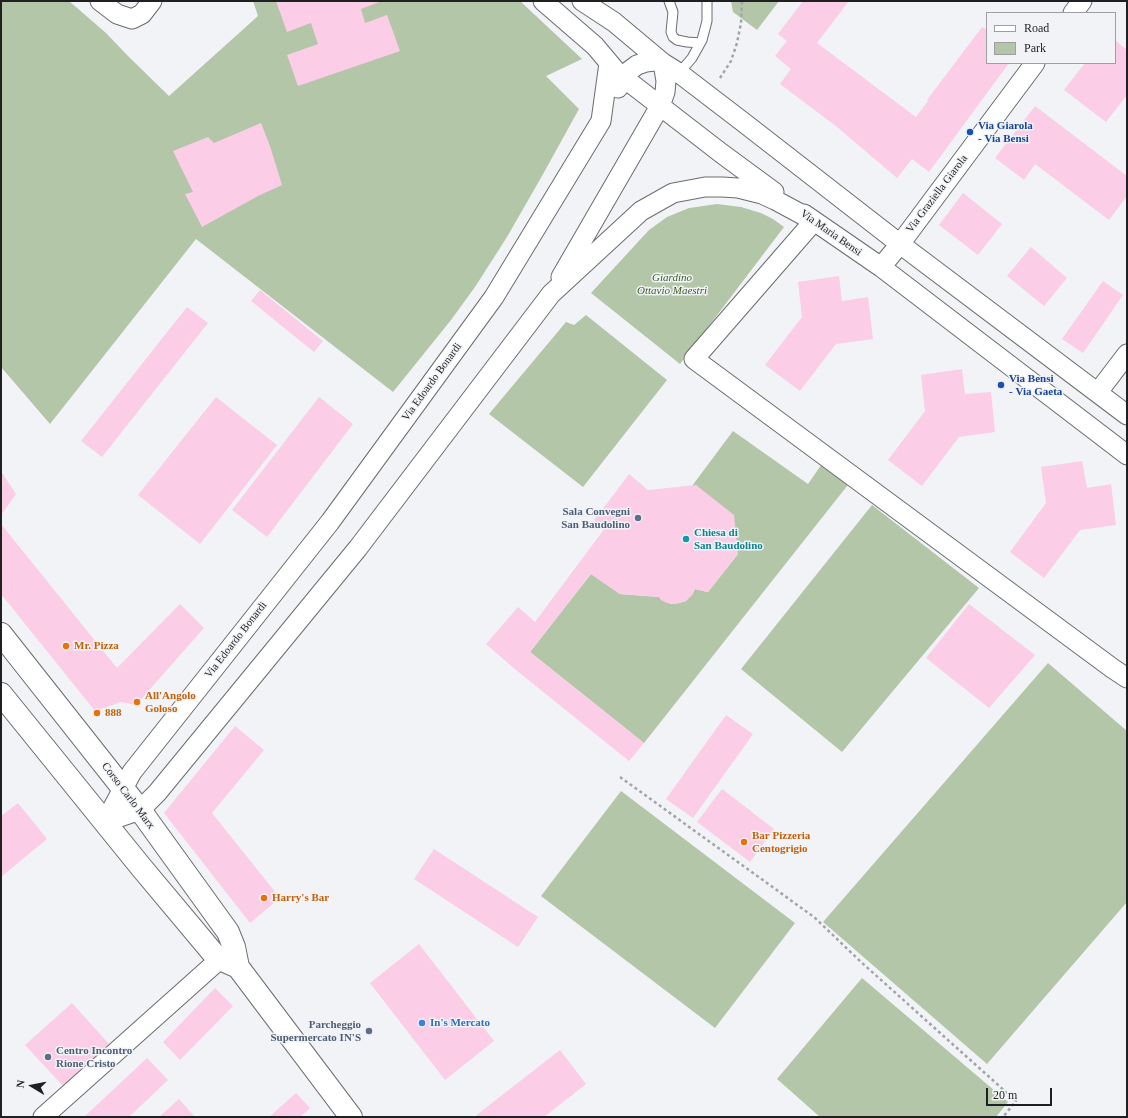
<!DOCTYPE html>
<html>
<head>
<meta charset="utf-8">
<style>
	body { margin:0 }
	#map { position:relative; width:1128px; height:1118px; overflow:hidden; background:#f1f3f7; font-family:Georgia,serif }
	canvas { display:block }
	.frame { position:absolute; inset:0; border:2px solid #1f2022; pointer-events:none }
	.legend { position:absolute; left:986px; top:12px; width:130px; height:52px; box-sizing:border-box; background:#f1f3f7; border:1px solid #9d9fa2; margin:0; padding:5px 7px; list-style:none; font-size:12px; color:#1f2022 }
	.legend li { display:flex; align-items:center; gap:8px; height:20px }
	.legend b { width:20px; border:1px solid #9d9fa2 }
	.north { position:absolute; left:12px; top:1066px; width:40px; height:40px; -webkit-text-stroke:3px #f1f3f7; paint-order:stroke; rotate:280deg; font-size:11px; font-weight:700; line-height:16px; text-align:center; color:#1f2022 }
	.north::after { content:''; display:block; margin:auto; width:14px; height:18px; background:#1f2022; clip-path:polygon(50% 0,100% 100%,50% 72%,0 100%) }
	.scale { position:absolute; left:986px; top:1088px; width:66px; height:18px; box-sizing:border-box; border:2px solid #1f2022; border-top:0; padding-left:5px; font-size:12px; line-height:14px; white-space:nowrap; color:#1f2022; -webkit-text-stroke:3px #f1f3f7; paint-order:stroke }
</style>
</head>
<body>
<div id="map">
<canvas width="1128" height="1118"></canvas>
<div class="frame"></div>
<ul class="legend">
<li><b style="height:5px;background:#fff"></b>Road</li>
<li><b style="height:11px;background:#b4c6a8"></b>Park</li>
</ul>
<div class="north">N</div>
<div class="scale">20 m</div>
</div>
<script>
const ctx = document.querySelector('canvas').getContext('2d');
ctx.lineJoin = 'round';
function fill(path, color) { ctx.fillStyle = color; ctx.fill(path, 'evenodd'); }
const toPath = rows => new Path2D(rows.map(r => 'M' + r).join(''));
function stroke(path, color, width, dash) { ctx.strokeStyle = color; ctx.lineWidth = width; ctx.lineCap = dash ? 'butt' : 'round'; ctx.setLineDash(dash || []); ctx.stroke(path); }
function drawText(font, color, halo, rows, align = 'center') {
  ctx.font = font + ' Georgia,serif'; ctx.lineWidth = 3; ctx.setLineDash([]); ctx.textBaseline = 'middle'; ctx.strokeStyle = halo; ctx.fillStyle = color; for (const [text, x, y, turn = 0] of rows) {
    ctx.save(); ctx.translate(x, y); ctx.rotate((+turn || 0) * Math.PI / 180); ctx.textAlign = isNaN(turn) ? turn : align; if (halo) ctx.strokeText(text, 0, 0); ctx.fillText(text, 0, 0); ctx.restore();
  }
}
const green = toPath([
	[1,1,69,1,106,33,128,56,169,96,258,16,253,1,520,1,582,59,546,76,579,109,542,176,507,237,475,287,451,320,393,392,196,239,50,424,1,367],
	[731,1,779,1,757,30,733,12],
	[717,204,741,207,761,213,773,219,784,227,680,364,591,293,649,230,667,217,689,208],
	[586,315,667,380,583,487,489,414,566,322,574,325],
	[733,431,808,484,824,461,851,481,644,743,530,652,591,574,620,594,659,597,664,601,671,604,679,603,686,601,695,589,708,592,738,554,692,486],
	[872,505,979,588,842,752,741,669],
	[1048,663,1127,731,1127,902,987,1064,823,922],
	[621,791,795,923,715,1028,541,896],
	[862,978,1008,1102,996,1117,820,1117,777,1079]
]);
const building = toPath([
	[276,1,382,1,361,9,365,23,387,15,400,51,298,86,287,55,318,44,311,23,287,32],
	[803,1,849,1,817,43,916,117,928,101,927,100,982,27,987,30,987,63,1009,63,929,172,912,159,897,178,837,127,780,84,791,69,775,56,787,41,778,34],
	[1115,40,1127,50,1127,95,1106,122,1064,90,1085,63,1115,63],
	[1035,106,1127,176,1127,196,1109,220,1035,164,1024,180,995,158],
	[261,123,270,146,282,185,258,196,202,227,185,194,193,192,173,151,208,137,214,143],
	[963,193,1002,224,978,255,939,225],
	[1031,247,1067,278,1044,306,1007,276],
	[839,276,842,301,868,297,873,339,836,344,800,391,765,365,802,317,798,282],
	[1103,281,1123,295,1083,353,1062,339],
	[260,290,323,341,314,352,251,301],
	[187,307,208,323,102,457,81,441],
	[962,369,965,394,991,392,995,432,959,437,922,486,888,460,925,411,921,375],
	[216,397,277,445,200,544,138,495],
	[319,397,353,424,267,537,232,510],
	[1082,461,1087,488,1111,484,1116,525,1080,530,1044,578,1010,552,1046,503,1041,467],
	[1,471,16,494,1,515],
	[629,474,648,490,696,485,734,515,738,554,708,592,695,589,693,594,686,601,676,604,667,603,661,600,659,597,620,594,591,574,530,652,644,743,629,761,516,670,486,644,518,607,535,622,605,528,594,520,615,493],
	[1,524,117,668,180,604,204,628,136,705,121,702,95,711,1,594],
	[969,604,1035,655,989,708,926,658],
	[726,715,753,734,693,818,666,799],
	[235,726,264,750,212,813,280,898,250,923,164,813],
	[722,789,774,829,750,862,697,822],
	[18,803,47,839,1,877,1,816],
	[434,849,538,917,518,947,414,879],
	[419,944,494,1041,445,1080,370,983],
	[215,988,233,1006,180,1060,163,1042],
	[72,1003,109,1044,63,1086,25,1045],
	[560,1050,586,1084,544,1117,474,1117],
	[147,1058,168,1080,129,1117,84,1117],
	[296,1093,310,1108,300,1117,269,1117],
	[179,1099,195,1117,159,1117]
]);
const path = toPath([
	[720,78,731,61,737,43,741,23,742,1],
	[620,777,814,917,861,962,1016,1101,1003,1117]
]);
const lane = toPath([
	[669,1,673,12,671,32,673,37,677,40,687,42,700,43],
	[679,73,692,58,702,40,707,21,707,1]
]);
const street = toPath([
	[100,1,117,14,132,19,142,14,152,1],
	[543,1,595,46,616,71,624,78,721,153,774,192],
	[582,1,614,22,663,63,679,73,743,122,900,244,1127,415],
	[1073,13,1082,1],
	[804,214,881,267,1127,455],
	[814,221,694,359,1112,668,1127,678],
	[881,267,900,244,1035,63],
	[561,277,660,106,665,92,666,81,663,63,654,61,646,62,637,65,629,71,618,88],
	[1098,392,1127,354],
	[105,822,140,810,157,793,358,548,551,294,641,211,673,193,705,187,722,187,738,188,762,194,775,200,814,221],
	[105,822,132,772,330,522,494,297,601,121,609,63],
	[43,1117,220,959]
]);
const secondary = toPath([
	[1,634,140,810,228,932,234,947,238,967],
	[1,694,141,867,213,953,220,959,238,967,351,1117]
]);
const markers = [
	[970,132,4,"#1a4fb4"],
	[1001,385,4,"#1a4fb4"],
	[638,518,4,"#5c6f8a"],
	[686,539,4,"#0f9aa8"],
	[66,646,4,"#e8710a"],
	[137,702,4,"#e8710a"],
	[97,713,4,"#e8710a"],
	[744,842,4,"#e8710a"],
	[264,898,4,"#e8710a"],
	[422,1023,4,"#3f7fe0"],
	[369,1031,4,"#5c6f8a"],
	[48,1057,4,"#5c6f8a"]
];
const transitNames = [
	["Via Giarola",978,126],
	["- Via Bensi",978,139],
	["Via Bensi",1009,379],
	["- Via Gaeta",1009,392]
];
const streetNames = [
	["Via Graziella Giarola",937,194,-53],
	["Via Maria Bensi",831,233,35],
	["Via Edoardo Bonardi",432,382,-54],
	["Via Edoardo Bonardi",236,640,-52],
	["Corso Carlo Marx",128,796,53]
];
const parkNames = [
	["Giardino",672,278],
	["Ottavio Maestri",672,291]
];
const serviceNames = [
	["Sala Convegni",630,512],
	["San Baudolino",630,525],
	["Parcheggio",361,1025],
	["Supermercato IN'S",361,1038],
	["Centro Incontro",56,1051,"left"],
	["Rione Cristo",56,1064,"left"]
];
const cultureNames = [
	["Chiesa di",694,533],
	["San Baudolino",694,546]
];
const foodNames = [
	["Mr. Pizza",74,646],
	["All'Angolo",145,696],
	["Goloso",145,709],
	["888",105,713],
	["Bar Pizzeria",752,836],
	["Centogrigio",752,849],
	["Harry's Bar",272,898]
];
const shopNames = [
	["In's Mercato",430,1023]
];
fill(green, '#b4c6a8');
fill(building, '#fbcde7');
stroke(lane, '#6a6c6f', 11);
stroke(street, '#6a6c6f', 21);
stroke(secondary, '#6a6c6f', 24);
stroke(path, '#a2a4a7', 2.5, [3, 3]);
stroke(lane, '#fff', 9);
stroke(street, '#fff', 19);
stroke(secondary, '#fff', 22);
for (const [x, y, r, color] of markers) { const dot = new Path2D(); dot.arc(x, y, r, 0, 2 * Math.PI); ctx.fillStyle = color; ctx.fill(dot); stroke(dot, '#f1f3f7', 1.5); }
drawText('bold 11px', '#164399', '#f1f3f7', transitNames, 'left');
drawText('11px', '#1f2022', '#f1f3f7', streetNames);
drawText('italic 11px', '#3e5d24', '#f1f3f7', parkNames);
drawText('bold 11px', '#4e5e75', '#f1f3f7', serviceNames, 'right');
drawText('bold 11px', '#0d838f', '#f1f3f7', cultureNames, 'left');
drawText('bold 11px', '#c56008', '#f1f3f7', foodNames, 'left');
drawText('bold 11px', '#366cbe', '#f1f3f7', shopNames, 'left');
</script>
</body>
</html>
